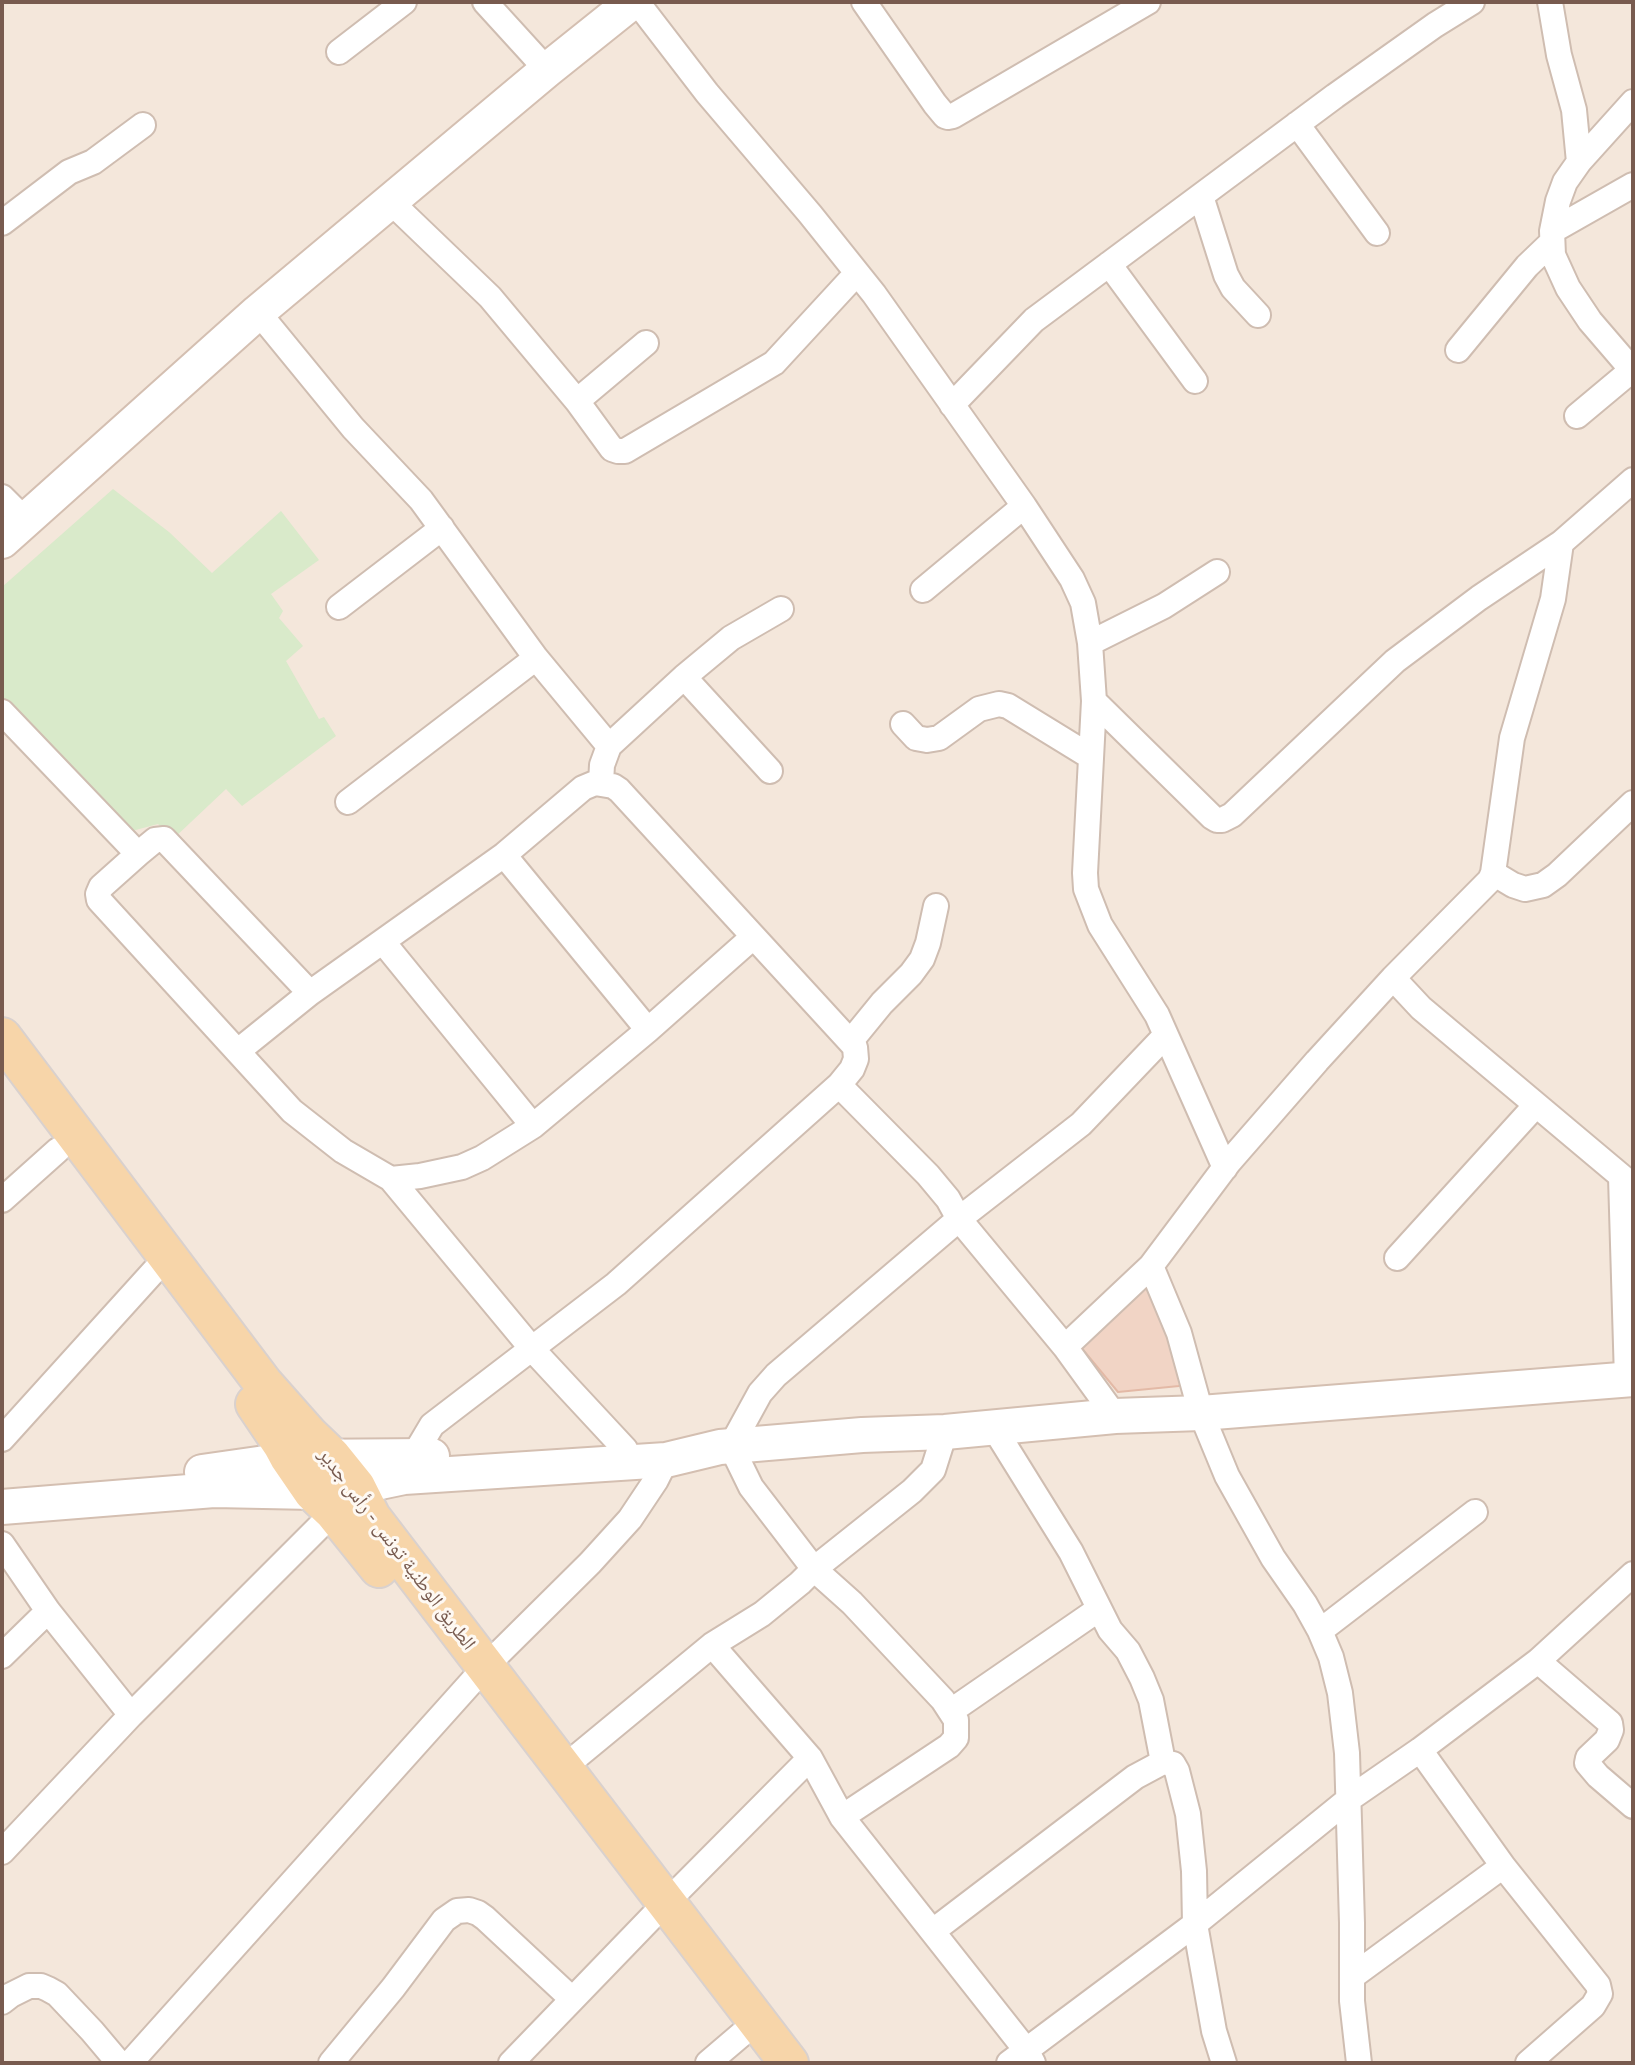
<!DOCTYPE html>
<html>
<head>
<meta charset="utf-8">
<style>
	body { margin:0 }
	#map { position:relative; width:1635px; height:2065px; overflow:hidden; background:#fcf5ec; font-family:"Public Sans",sans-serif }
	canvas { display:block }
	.frame { position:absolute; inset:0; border:4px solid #785b4f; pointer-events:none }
</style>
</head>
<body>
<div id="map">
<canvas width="1635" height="2065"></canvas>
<div class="frame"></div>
</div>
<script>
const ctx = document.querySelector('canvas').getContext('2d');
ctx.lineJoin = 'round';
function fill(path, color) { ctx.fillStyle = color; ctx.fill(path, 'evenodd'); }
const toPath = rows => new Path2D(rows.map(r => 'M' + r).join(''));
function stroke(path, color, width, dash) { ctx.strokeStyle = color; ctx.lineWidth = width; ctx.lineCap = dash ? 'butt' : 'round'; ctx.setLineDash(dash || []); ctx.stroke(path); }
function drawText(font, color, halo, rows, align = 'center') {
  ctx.font = font + ' "Public Sans","Noto Naskh Arabic",sans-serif'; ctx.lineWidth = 6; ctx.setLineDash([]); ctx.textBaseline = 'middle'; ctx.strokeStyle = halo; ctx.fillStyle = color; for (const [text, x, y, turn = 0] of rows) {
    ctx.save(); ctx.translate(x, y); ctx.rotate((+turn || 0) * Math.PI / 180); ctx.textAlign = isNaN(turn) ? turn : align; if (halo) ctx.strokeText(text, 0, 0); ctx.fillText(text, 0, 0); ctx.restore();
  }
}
const residential = toPath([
	[2,2,1633,2,1633,2063,2,2063]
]);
const green = toPath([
	[113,489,169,532,212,573,281,511,319,560,271,594,283,611,279,618,303,646,286,661,319,719,324,717,336,736,242,806,226,789,173,839,158,824,132,831,2,696,2,587]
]);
const building = toPath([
	[1153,1275,1186,1375,1179,1386,1118,1392,1079,1345,1153,1275]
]);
const street = toPath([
	[485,2,547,70],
	[637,2,707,93,810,214,874,294,1024,506,1072,579,1083,603,1090,643,1094,701,1085,873,1086,889,1100,925,1157,1015,1225,1168],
	[864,2,935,104,945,116,948,117,953,116,1148,2],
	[1550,2,1559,55,1574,110,1579,162,1565,182,1558,201,1552,231,1553,255,1568,288,1590,321,1633,371],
	[339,52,404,2],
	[1297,124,1377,233],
	[1579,162,1633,102],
	[1201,196,1226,275,1233,288,1258,315],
	[391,202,490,297,577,401,612,449,618,451,625,451,774,363,857,273],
	[2,223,69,172,93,162,143,125],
	[1552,231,1633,185],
	[1109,264,1195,381],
	[258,312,353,428,421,500,536,658,609,746,602,765,601,783],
	[1458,350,1527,266,1551,243],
	[577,401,646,343],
	[952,405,1034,320,1335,96,1435,25,1472,2],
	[1577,416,1632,370],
	[2,497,25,520],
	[923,590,1024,506],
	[339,607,442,528],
	[1090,643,1164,606,1217,572],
	[684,677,770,771],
	[1094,701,1212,817,1217,820,1222,820,1232,815,1395,661,1479,598,1561,543],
	[2,712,138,854,101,887,98,894,99,900,292,1111,343,1151,391,1179],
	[903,724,916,738,927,740,939,738,979,709,999,704,1008,706,1091,757],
	[609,746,684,677,731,638,781,609],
	[348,802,536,658],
	[138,854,155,840,164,839,310,993,238,1051],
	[504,855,648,1030],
	[1493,873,1513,885,1525,889,1543,885,1557,875,1633,803],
	[383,942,533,1126],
	[1393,978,1421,1008,1633,1186],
	[310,993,504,855,583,788,595,783,613,786,619,790,855,1047,856,1059,852,1069,839,1085,928,1175,948,1199,959,1219,1065,1347,1115,1416],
	[851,1041,882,1003,911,974,922,959,928,943,936,906],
	[1621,1177,1627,1379],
	[2,1200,58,1150],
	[1397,1258,1536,1105],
	[1151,1266,1179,1333,1201,1413,1227,1476,1273,1558,1305,1604,1320,1631,1331,1657,1340,1693,1347,1753,1352,1923,1352,2001,1359,2063],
	[1065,1347,1151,1266,1229,1162,1317,1061,1393,978,1490,880,1493,873,1512,738,1553,599,1561,543,1633,480],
	[994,1428,1071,1552,1110,1630,1128,1651,1142,1678,1151,1700,1163,1762],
	[2,1439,154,1271],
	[625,1449,533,1350,391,1179,420,1176,462,1167,482,1158,533,1126,648,1030,753,937],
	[413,1457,432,1425,616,1284,839,1085],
	[2,1544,48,1611,131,1715],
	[1320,1631,1475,1512],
	[712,1645,810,1758,842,1817,1026,2050,1033,2063],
	[2,1656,48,1611],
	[1538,1661,1610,1723,1611,1730,1607,1740,1588,1758,1587,1763,1598,1776,1633,1806],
	[951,1711,1099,1609],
	[1420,1750,1503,1866,1598,1985,1600,1994,1593,2006,1528,2063],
	[563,1768,712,1645,762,1614,800,1583,814,1569,912,1491,933,1470,945,1432],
	[842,1817,949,1746,956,1738,956,1720,943,1700,852,1603,814,1569,751,1487,731,1446,760,1393,776,1375,959,1219,1081,1124,1165,1036],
	[2,1852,131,1715,334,1512],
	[933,1931,1135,1777,1163,1762,1173,1764,1177,1771,1188,1814,1194,1871,1195,1924,1214,2031,1224,2063],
	[1353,1976,1503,1866],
	[2,2002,11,1995,29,1986,41,1986,48,1989,57,1994,92,2031,119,2063],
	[130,2063,485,1667,590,1563,630,1519,656,1480,666,1460],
	[331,2063,393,1988,444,1920,457,1911,469,1910,478,1913,485,1918,572,1999],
	[511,2063,652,1917,810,1758],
	[708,2063,742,2034],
	[1009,2063,1195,1924,1349,1799,1420,1750,1538,1661,1633,1574]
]);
const secondary = toPath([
	[2,541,258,312,547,70,632,2],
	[202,1472,265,1463,289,1457,432,1456],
	[2,1507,214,1490,313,1492,356,1487,404,1477,666,1460,720,1447,862,1435,945,1432,1115,1416,1201,1413,1633,1379]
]);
const primary = toPath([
	[2,1037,263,1383,309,1435,331,1456,356,1487,371,1517,789,2063],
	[255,1404,282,1444,289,1457,313,1492,334,1512,379,1568]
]);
const streetNames = [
	["الطريق الوطنية تونس - رأس جدير",397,1549,53]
];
fill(residential, '#f4e7db');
fill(green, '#d9eaca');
fill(building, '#f1d4c5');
stroke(building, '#e3b9a6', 2);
stroke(street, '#cfbdb1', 28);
stroke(secondary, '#d4bfb1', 38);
stroke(primary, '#d9d1ce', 42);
stroke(street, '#fff', 24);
stroke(secondary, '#fff', 34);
stroke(primary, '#f7d5a9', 38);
drawText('20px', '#785b4f', '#fef9f3', streetNames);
</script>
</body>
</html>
